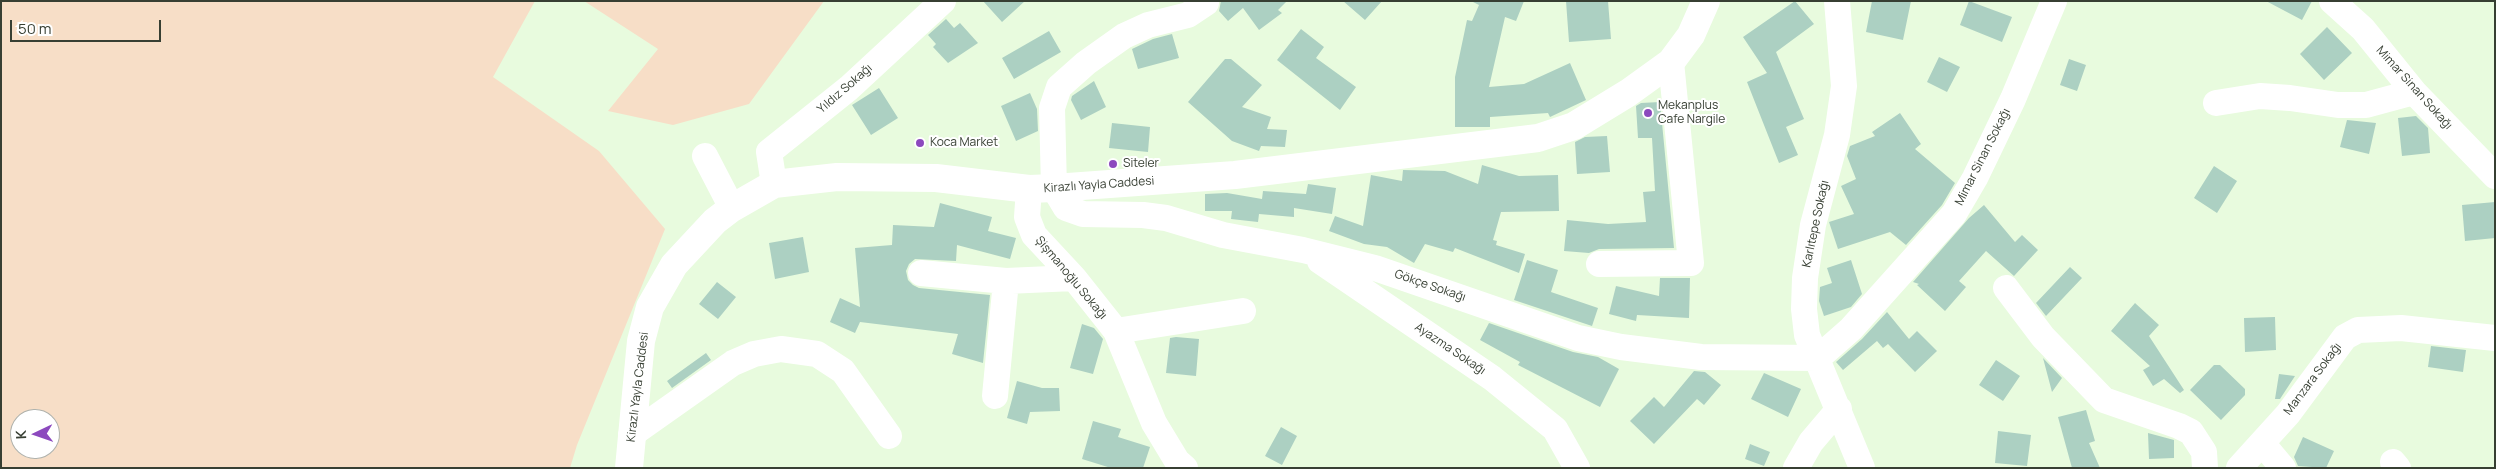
<!DOCTYPE html>
<html>
<head>
<meta charset="utf-8">
<style>
	body { margin:0 }
	#map { position:relative; width:2496px; height:469px; overflow:hidden; background:#e8fbde; font-family:Manrope,sans-serif }
	canvas { display:block }
	.frame { position:absolute; inset:0; border:2px solid #373f33; pointer-events:none }
	.north { position:absolute; left:10px; top:409px; width:50px; height:50px; box-sizing:border-box; background:#fff; border:1px solid #afb2ad; border-radius:50%; rotate:267deg; font-size:14px; font-weight:700; line-height:20px; text-align:center; color:#373f33 }
	.north::after { content:''; display:block; margin:auto; width:18px; height:22px; background:#8c49be; clip-path:polygon(50% 0,100% 100%,50% 72%,0 100%) }
	.scale { position:absolute; left:10px; top:20px; width:151px; height:22px; box-sizing:border-box; border:2px solid #373f33; border-top:0; padding-left:6px; font-size:15px; line-height:18px; white-space:nowrap; color:#373f33; -webkit-text-stroke:4px #fff; paint-order:stroke }
</style>
</head>
<body>
<div id="map">
<canvas width="2496" height="469"></canvas>
<div class="frame"></div>
<div class="north">K</div>
<div class="scale">50 m</div>
</div>
<script>
const ctx = document.querySelector('canvas').getContext('2d');
ctx.lineJoin = 'round';
function fill(path, color) { ctx.fillStyle = color; ctx.fill(path, 'evenodd'); }
const toPath = rows => new Path2D(rows.map(r => 'M' + r).join(''));
function stroke(path, color, width, dash) { ctx.strokeStyle = color; ctx.lineWidth = width; ctx.lineCap = dash ? 'butt' : 'round'; ctx.setLineDash(dash || []); ctx.stroke(path); }
function drawText(font, color, halo, rows, align = 'center') {
  ctx.font = font + ' Manrope,sans-serif'; ctx.lineWidth = 4; ctx.setLineDash([]); ctx.textBaseline = 'middle'; ctx.strokeStyle = halo; ctx.fillStyle = color; for (const [text, x, y, turn = 0] of rows) {
    ctx.save(); ctx.translate(x, y); ctx.rotate((+turn || 0) * Math.PI / 180); ctx.textAlign = isNaN(turn) ? turn : align; if (halo) ctx.strokeText(text, 0, 0); ctx.fillText(text, 0, 0); ctx.restore();
  }
}
const green = toPath([
	[1,1,535,1,493,77,599,151,665,229,577,445,570,468,1,468],
	[20,419,50,419,50,449,20,449],
	[584,1,824,1,749,104,673,125,608,111,658,49]
]);
const building = toPath([
	[983,1,1025,1,1002,22],
	[1221,1,1287,1,1278,10,1282,13,1259,30,1243,8,1228,21,1219,11],
	[1343,1,1382,1,1365,20],
	[1471,1,1524,1,1516,21,1505,17,1489,87,1524,84,1570,63,1586,100,1550,117,1548,113,1490,117,1490,127,1455,127,1455,77,1467,20,1472,21,1479,5],
	[1566,1,1608,1,1611,39,1569,42],
	[1795,1,1814,24,1776,52,1804,119,1786,127,1798,155,1779,163,1747,82,1767,73,1743,37],
	[1872,1,1911,1,1903,40,1866,32],
	[1969,1,2012,17,2002,42,1960,25],
	[2266,1,2312,1,2302,20],
	[946,19,954,28,960,23,978,43,948,63,933,47,936,44,928,35],
	[2327,27,2352,53,2324,80,2300,54],
	[1301,29,1324,47,1316,58,1356,87,1340,110,1277,60],
	[1049,31,1061,52,1014,79,1002,58],
	[1172,34,1179,58,1138,69,1132,49,1153,39],
	[1939,57,1960,67,1947,92,1927,82],
	[1225,59,1231,59,1262,85,1242,107,1271,117,1267,129,1287,130,1285,147,1261,146,1259,151,1232,141,1188,102],
	[2069,59,2086,65,2077,91,2060,85],
	[1094,81,1106,107,1081,120,1071,100,1072,96],
	[879,88,898,118,871,135,852,105],
	[1030,93,1037,109,1038,131,1016,141,1001,106],
	[1660,102,1674,248,1599,249,1589,253,1564,251,1567,220,1608,224,1646,222,1643,192,1655,191,1652,138,1638,138,1636,106,1641,103],
	[1900,113,1921,144,1915,149,1955,183,1942,205,1906,245,1890,232,1838,249,1829,222,1854,214,1841,186,1856,179,1847,156,1850,146,1875,136,1872,132],
	[2416,116,2428,128,2430,153,2402,156,2398,118],
	[2347,120,2376,123,2369,154,2340,147],
	[1112,123,1150,127,1148,152,1109,148],
	[1607,136,1610,172,1577,174,1575,142,1585,137],
	[1482,165,1519,176,1558,175,1559,211,1501,212,1493,240,1497,241,1496,245,1525,254,1519,273,1455,248,1453,252,1425,244,1414,263,1387,247,1364,244,1329,231,1335,216,1363,226,1371,175,1402,181,1403,170,1445,171,1478,184],
	[2214,166,2237,181,2217,213,2194,198],
	[1308,184,1336,188,1332,214,1294,208,1294,217,1259,214,1258,222,1231,219,1232,211,1205,211,1205,194,1227,193,1262,199,1263,191,1306,194],
	[2495,202,2495,238,2465,241,2462,205],
	[940,203,992,217,988,231,1016,238,1010,259,957,245,956,261,915,259,909,264,906,271,908,280,913,285,919,288,990,295,983,363,952,354,958,334,860,322,855,333,830,322,840,298,860,307,855,248,892,245,893,225,934,227],
	[1984,205,2015,242,2022,235,2038,250,2014,276,1986,251,1959,281,1966,287,1945,311,1917,285,1919,284,1913,282,1969,218],
	[803,237,809,272,775,279,769,243],
	[1527,260,1558,270,1551,292,1598,308,1592,326,1514,300],
	[1851,260,1862,294,1851,307,1824,316,1819,301,1820,287,1832,283,1827,268],
	[2070,267,2082,278,2046,316,2036,303],
	[1660,278,1690,278,1689,318,1637,315,1636,321,1609,314,1616,286,1659,296],
	[717,282,736,297,718,319,699,304],
	[2135,303,2159,325,2149,336,2184,390,2180,393,2164,379,2153,386,2143,370,2150,366,2111,331],
	[1887,312,1909,339,1917,331,1937,351,1915,372,1888,344,1883,348,1877,341,1843,370,1836,362,1862,339],
	[2275,317,2276,350,2245,352,2244,318],
	[1489,323,1573,352,1598,357,1619,369,1600,407,1518,365,1520,362,1480,340],
	[1082,324,1094,328,1103,339,1093,374,1070,368],
	[1176,337,1199,339,1196,376,1166,373,1170,338],
	[2431,346,2466,350,2463,372,2428,367],
	[706,353,711,360,672,388,667,381],
	[2043,358,2062,378,2052,392],
	[1996,360,2020,376,2003,401,1979,385],
	[2214,365,2220,365,2245,389,2245,395,2221,420,2190,390],
	[1694,371,1705,372,1721,385,1704,405,1697,399,1654,444,1630,421,1654,397,1664,407],
	[1764,373,1801,389,1788,417,1751,399],
	[2279,374,2295,376,2280,399,2275,399],
	[1017,381,1042,388,1059,388,1060,411,1030,412,1027,424,1007,418],
	[2086,410,2095,441,2089,443,2100,468,2072,468,2058,417],
	[1093,421,1121,429,1118,437,1150,447,1143,468,1111,468,1082,459],
	[1281,427,1297,436,1282,465,1265,456],
	[1998,431,2031,435,2027,466,1995,463],
	[2148,433,2174,440,2174,458,2149,459],
	[2303,437,2334,451,2326,468,2298,466,2294,457],
	[1750,444,1770,452,1764,466,1745,459]
]);
const minor = toPath([
	[1837,1,1844,86,1837,135,1813,225,1805,278,1804,309,1807,335,1862,468],
	[2332,1,2363,29,2414,92,2495,176],
	[1206,3,1188,15,1148,25,1124,36,1086,63,1059,87,1052,108,1054,188,1066,208,1083,214,1143,215,1166,218,1223,235,1303,250,1375,268,1578,338,1621,347,1701,357,1818,358,1851,329,1954,214,1975,178,2013,99,2054,1],
	[2216,103,2260,96,2290,98,2338,105,2366,105,2414,92],
	[705,156,732,208],
	[774,184,769,152,849,88,943,1],
	[1029,189,1027,217,1034,235,1074,278,1116,331,1154,423,1177,461,1185,468],
	[1320,261,1492,378,1555,429,1577,468],
	[1599,264,1691,263,1671,62],
	[921,273,1006,281,1074,278],
	[2006,288,2043,337,2104,400,2179,426,2191,432,2204,452,2205,468],
	[1116,331,1243,311],
	[995,396,1006,281],
	[631,435,733,363,754,354,781,349,817,354,843,371,889,436],
	[2262,443,2283,468],
	[2393,462,2398,468],
	[1796,468,1811,442,1839,409],
	[2239,468,2288,414,2345,337,2358,330,2401,328,2495,338]
]);
const major = toPath([
	[629,468,641,341,650,307,674,265,715,221,732,208,774,184,837,177,936,178,1029,189,1054,188,1235,175,1538,138,1574,126,1628,93,1671,62,1691,35,1706,1]
]);
const markers = [
	[1648,113,5,"#8c49be"],
	[920,143,5,"#8c49be"],
	[1113,164,5,"#8c49be"]
];
const streetNames = [
	["Mimar Sinan Sokağı",2414,88,48],
	["Yıldız Sokağı",845,89,-41],
	["Mimar Sinan Sokağı",1983,157,-63],
	["Kirazlı Yayla Caddesi",1099,185,-4],
	["Karlıtepe Sokağı",1816,224,-78],
	["Şişmanoğlu Sokağı",1071,278,50],
	["Gökçe Sokağı",1430,286,19],
	["Ayazma Sokağı",1450,349,34],
	["Manzara Sokağı",2313,379,-53],
	["Kirazlı Yayla Caddesi",638,387,-83]
];
const poiNames = [
	["Mekanplus",1658,106],
	["Cafe Nargile",1658,120],
	["Koca Market",930,143],
	["Siteler",1123,164]
];
fill(green, '#f7dec7');
fill(building, '#acd0c2');
stroke(minor, '#fff', 26);
stroke(major, '#fff', 28);
for (const [x, y, r, color] of markers) { const dot = new Path2D(); dot.arc(x, y, r, 0, 2 * Math.PI); ctx.fillStyle = color; ctx.fill(dot); stroke(dot, '#fff', 2); }
drawText('12px', '#373f33', '#fff', streetNames);
drawText('12px', '#373f33', '#fff', poiNames, 'left');
</script>
</body>
</html>
